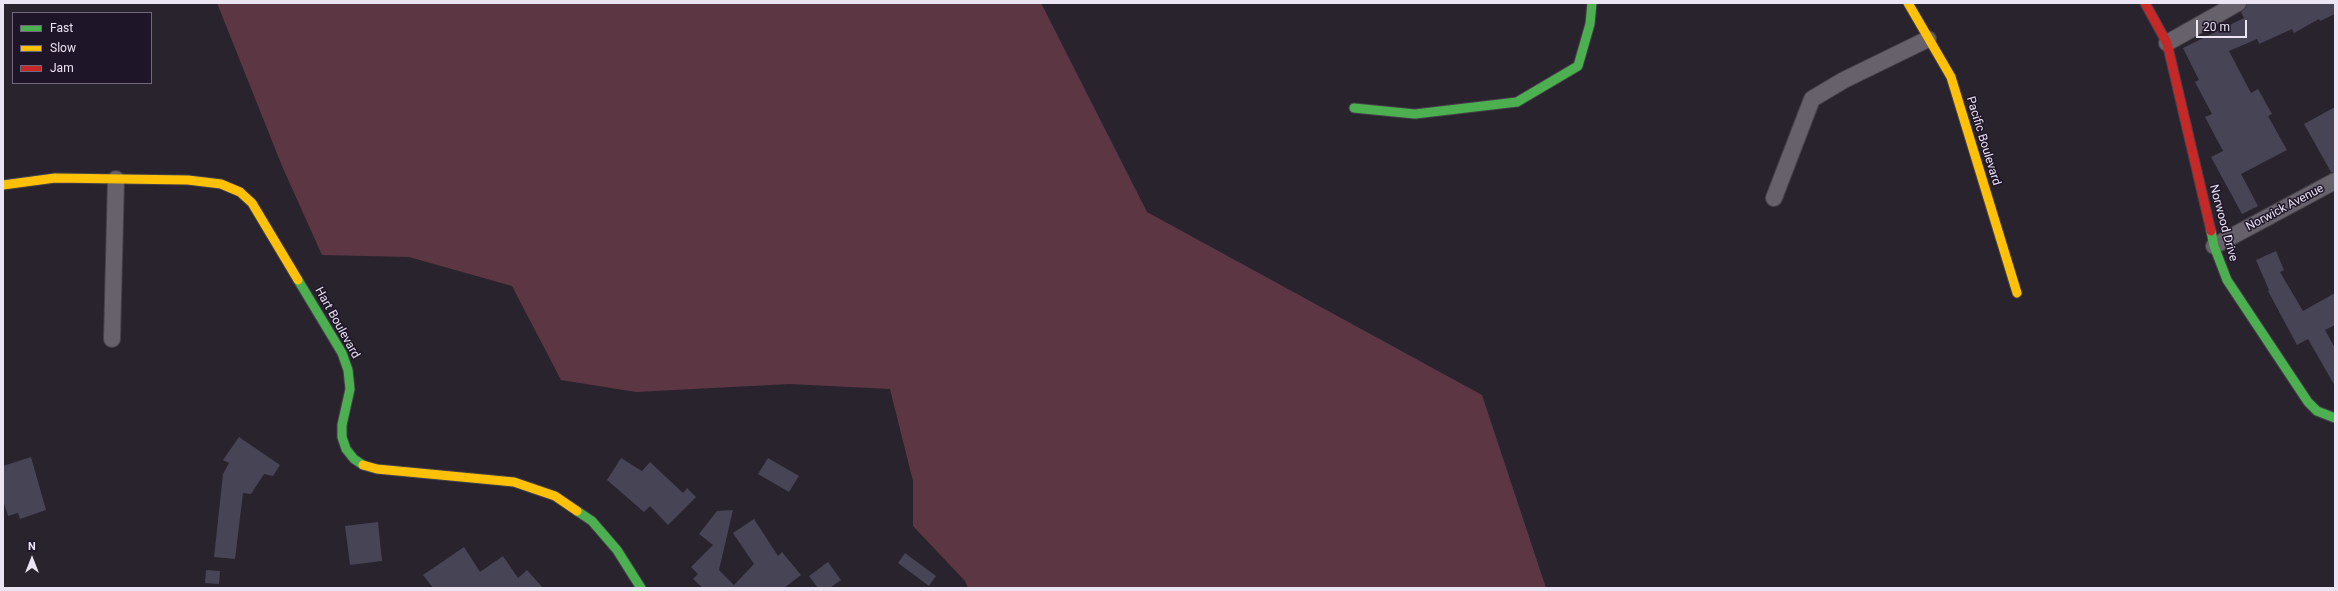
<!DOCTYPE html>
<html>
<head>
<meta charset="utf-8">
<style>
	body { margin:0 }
	#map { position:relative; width:2338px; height:591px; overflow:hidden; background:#29232e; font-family:Roboto,sans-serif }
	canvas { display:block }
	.frame { position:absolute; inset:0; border:4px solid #ebe4f2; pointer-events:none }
	.legend { position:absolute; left:12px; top:12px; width:140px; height:72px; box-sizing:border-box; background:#1f1529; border:1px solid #716879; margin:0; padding:5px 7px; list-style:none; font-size:12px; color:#ebe4f2 }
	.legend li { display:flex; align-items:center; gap:8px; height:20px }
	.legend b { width:20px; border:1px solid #716879 }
	.north { position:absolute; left:12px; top:539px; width:40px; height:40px; -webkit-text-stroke:3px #1f1529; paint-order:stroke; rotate:0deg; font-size:11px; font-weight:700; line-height:16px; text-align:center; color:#ebe4f2 }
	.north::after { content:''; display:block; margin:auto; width:14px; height:18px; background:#ebe4f2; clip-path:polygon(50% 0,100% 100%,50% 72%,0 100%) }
	.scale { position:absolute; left:2196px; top:20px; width:51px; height:18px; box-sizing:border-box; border:2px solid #ebe4f2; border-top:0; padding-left:5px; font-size:12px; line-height:14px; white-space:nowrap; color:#ebe4f2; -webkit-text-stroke:3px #1f1529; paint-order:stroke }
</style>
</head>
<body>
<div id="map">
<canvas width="2338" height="591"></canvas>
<div class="frame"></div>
<ul class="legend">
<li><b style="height:5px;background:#4caf50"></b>Fast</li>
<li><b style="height:5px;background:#ffc107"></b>Slow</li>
<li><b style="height:5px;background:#c62828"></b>Jam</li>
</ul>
<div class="north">N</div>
<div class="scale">20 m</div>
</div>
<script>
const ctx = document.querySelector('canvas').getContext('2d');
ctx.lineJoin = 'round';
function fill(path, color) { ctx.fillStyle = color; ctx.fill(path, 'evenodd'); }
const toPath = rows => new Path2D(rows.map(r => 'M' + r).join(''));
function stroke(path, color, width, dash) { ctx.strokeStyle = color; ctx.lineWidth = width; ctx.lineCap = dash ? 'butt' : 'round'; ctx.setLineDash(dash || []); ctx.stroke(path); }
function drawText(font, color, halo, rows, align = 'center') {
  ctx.font = font + ' Roboto,sans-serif'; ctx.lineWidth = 3; ctx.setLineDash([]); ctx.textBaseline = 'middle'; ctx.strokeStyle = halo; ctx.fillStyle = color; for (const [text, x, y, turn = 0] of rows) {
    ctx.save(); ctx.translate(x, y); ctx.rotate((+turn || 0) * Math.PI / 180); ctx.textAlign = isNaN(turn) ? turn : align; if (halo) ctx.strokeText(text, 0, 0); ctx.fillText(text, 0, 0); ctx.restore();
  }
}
const green = toPath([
	[217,3,1041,3,1147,212,1482,395,1546,588,968,588,965,581,913,526,913,481,890,389,789,384,636,392,561,380,512,286,409,257,322,255,282,166]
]);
const building = toPath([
	[2247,3,2335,3,2335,14,2320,21,2319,19,2294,33,2292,29,2259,44,2257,39,2229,51,2251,93,2258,89,2272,114,2268,116,2287,150,2241,174,2258,206,2242,214,2211,157,2223,151,2205,117,2212,114,2195,82,2199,80,2183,48,2244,18,2241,12,2246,8],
	[2335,107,2335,172,2331,172,2304,124],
	[2276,251,2284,270,2280,272,2303,311,2335,293,2335,325,2325,330,2335,348,2335,386,2308,339,2297,345,2268,291,2269,290,2256,260],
	[239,437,280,465,273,476,264,474,251,494,243,493,235,559,214,557,223,474,229,463,223,460],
	[31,457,46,510,20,519,18,513,8,516,3,500,3,466],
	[621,458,642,471,650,462,683,493,687,488,696,497,668,525,650,506,644,512,607,480],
	[768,458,799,476,789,492,758,474],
	[733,510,719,570,734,585,754,564,733,533,754,519,778,556,782,552,801,575,784,588,703,588,693,579,698,574,691,567,713,545,699,534,717,511],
	[378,522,382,561,350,565,345,526],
	[464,547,480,572,503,556,518,578,527,570,543,588,433,588,423,575],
	[905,553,936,576,929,586,898,563],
	[828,562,841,580,830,588,818,588,809,576],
	[206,570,220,571,219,584,205,583]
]);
const street = toPath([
	[2167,43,2238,3],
	[1774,198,1812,99,1844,80,1928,39],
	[2214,246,2335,181],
	[112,339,116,179]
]);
const fast = toPath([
	[1354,108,1415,114,1517,102,1578,66,1590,24,1592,3],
	[2211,231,2214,246,2227,280,2308,402,2317,411,2335,418],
	[298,280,342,353,348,370,350,389,342,425,342,437,346,449,354,459,363,465],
	[577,511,592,521,617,550,641,588]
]);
const slow = toPath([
	[1908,3,1951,77,2017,293],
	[3,185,55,178,188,180,221,184,240,192,252,203,298,280],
	[363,465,377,469,514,482,555,496,577,511]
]);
const jam = toPath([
	[2145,3,2167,43,2211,231]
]);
const streetNames = [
	["Pacific Boulevard",1983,141,73],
	["Norwick Avenue",2285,208,-28],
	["Norwood Drive",2223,223,75],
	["Hart Boulevard",337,323,61]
];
fill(green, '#5c3743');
fill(building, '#474455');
stroke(street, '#45404a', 18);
stroke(fast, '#45404a', 11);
stroke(slow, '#45404a', 11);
stroke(jam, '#45404a', 11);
stroke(street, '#66616a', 16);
stroke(fast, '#4caf50', 9);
stroke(slow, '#ffc107', 9);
stroke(jam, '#c62828', 9);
drawText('12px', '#ebe4f2', '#1f1529', streetNames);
</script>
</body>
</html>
